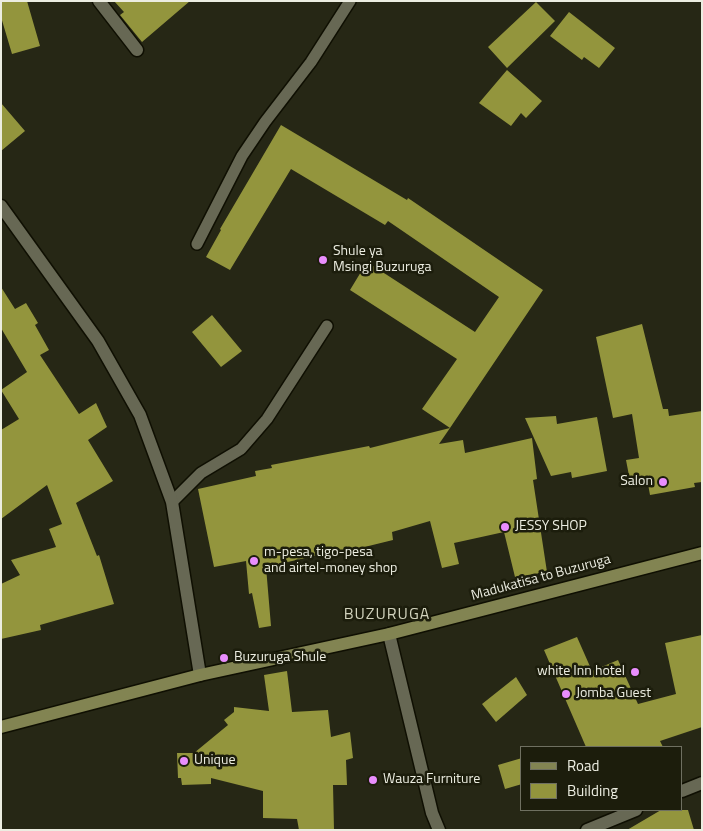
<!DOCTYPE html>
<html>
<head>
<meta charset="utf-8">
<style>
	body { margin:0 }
	#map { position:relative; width:703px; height:831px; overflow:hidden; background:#262715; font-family:"Titillium Web",sans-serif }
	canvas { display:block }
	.frame { position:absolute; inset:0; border:2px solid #ecede1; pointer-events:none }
	.legend { position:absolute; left:520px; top:746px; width:162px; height:65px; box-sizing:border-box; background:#1c1d0c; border:1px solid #6f7061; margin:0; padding:6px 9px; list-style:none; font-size:15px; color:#ecede1 }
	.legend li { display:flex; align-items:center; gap:10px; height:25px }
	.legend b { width:25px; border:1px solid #6f7061 }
</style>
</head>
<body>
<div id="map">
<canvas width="703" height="831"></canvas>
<div class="frame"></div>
<ul class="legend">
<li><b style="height:6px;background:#828452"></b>Road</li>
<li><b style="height:14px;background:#93953d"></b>Building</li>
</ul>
</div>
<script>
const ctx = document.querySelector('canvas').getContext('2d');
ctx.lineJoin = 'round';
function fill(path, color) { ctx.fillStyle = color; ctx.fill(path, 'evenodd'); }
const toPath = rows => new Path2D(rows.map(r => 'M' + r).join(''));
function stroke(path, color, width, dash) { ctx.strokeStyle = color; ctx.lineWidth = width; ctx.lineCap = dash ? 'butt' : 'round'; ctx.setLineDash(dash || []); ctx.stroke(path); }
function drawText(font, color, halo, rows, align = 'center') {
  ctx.font = font + ' "Titillium Web",sans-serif'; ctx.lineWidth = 5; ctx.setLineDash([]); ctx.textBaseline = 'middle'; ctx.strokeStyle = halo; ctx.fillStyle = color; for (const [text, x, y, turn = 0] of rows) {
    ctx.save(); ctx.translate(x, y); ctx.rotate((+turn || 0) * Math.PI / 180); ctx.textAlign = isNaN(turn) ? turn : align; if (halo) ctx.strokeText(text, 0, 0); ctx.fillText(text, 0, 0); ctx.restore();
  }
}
const building = toPath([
	[1,1,27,1,40,46,12,54,1,17],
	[114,1,190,1,142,42,120,15,124,12],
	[536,2,555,21,507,68,488,47],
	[569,12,615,48,599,68,584,57,582,60,550,36],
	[507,70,542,101,526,118,521,113,511,126,479,103],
	[1,103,25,131,1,151],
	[281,125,407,200,408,198,543,290,450,428,422,409,457,359,350,290,367,262,475,332,499,297,388,221,385,225,291,169,230,270,206,257,221,230,220,229],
	[1,287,15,309,26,303,38,323,35,325,49,350,40,355,79,414,96,403,107,427,88,440,113,481,76,503,97,556,99,555,114,604,40,625,41,630,1,639,1,584,20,575,11,560,56,547,49,529,62,524,47,485,1,519,1,430,19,419,1,390,27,372,1,328],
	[212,315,242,351,221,367,192,332],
	[642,324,663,409,668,409,669,416,702,411,702,482,694,483,695,487,650,495,648,484,631,486,626,460,639,458,632,414,613,418,596,337],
	[556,416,557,424,597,417,607,471,572,478,571,472,551,476,525,418],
	[450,428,439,444,463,440,465,453,532,438,537,479,533,480,547,572,515,577,504,532,454,543,459,564,442,568,430,521,392,532,393,540,332,555,331,552,266,567,271,626,259,628,252,593,249,594,246,561,214,567,198,489,256,476,255,471,272,468,271,465,369,446,370,448],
	[702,635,702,727,660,741,663,747,586,747,544,650,577,637,592,671,618,660,638,704,676,694,665,643],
	[287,671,292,712,328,710,331,737,350,732,353,758,346,760,347,785,333,785,334,830,299,830,297,819,263,818,263,791,211,778,211,784,182,785,181,778,178,778,177,753,194,753,228,725,224,720,234,712,234,707,269,711,264,675],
	[516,677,527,695,496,722,482,704],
	[522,758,522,784,505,789,498,765],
	[661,810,688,810,694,830,627,830]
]);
const service = toPath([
	[197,244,242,156,265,122,311,62,350,1],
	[172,502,201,473,241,449,267,419,327,326]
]);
const minor = toPath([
	[99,1,137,50],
	[1,206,98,341,140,415,172,502,200,675],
	[682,791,702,783],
	[587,830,636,810]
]);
const tertiary = toPath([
	[389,634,432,813,439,830]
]);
const secondary = toPath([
	[1,727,200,675,389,634,702,553]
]);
const markers = [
	[323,260,5,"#e98dfd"],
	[663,482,5,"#e98dfd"],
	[505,527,5,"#e98dfd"],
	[254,561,5,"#e98dfd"],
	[224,658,5,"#e98dfd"],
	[635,672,5,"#e98dfd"],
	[566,694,5,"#e98dfd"],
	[184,761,5,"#e98dfd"],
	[373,780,5,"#e98dfd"]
];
const poiNames = [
	["Shule ya",333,252],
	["Msingi Buzuruga",333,268],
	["Salon",653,482,"right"],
	["JESSY SHOP",515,527],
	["m-pesa, tigo-pesa",264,553],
	["and airtel-money shop",264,569],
	["Buzuruga Shule",234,658],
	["white Inn hotel",625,672,"right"],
	["Jomba Guest",576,694],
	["Unique",194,761],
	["Wauza Furniture",383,780]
];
const streetNames = [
	["Madukatisa to Buzuruga",541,578,-15]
];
const quarterNames = [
	["BUZURUGA",387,615]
];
fill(building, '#93953d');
stroke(service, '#0f0f02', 14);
stroke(minor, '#0f0f02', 15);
stroke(tertiary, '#0f0f02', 15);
stroke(secondary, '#0f0f02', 15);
stroke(service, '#676854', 11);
stroke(minor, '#676854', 12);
stroke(tertiary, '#676854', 12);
stroke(secondary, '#828452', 12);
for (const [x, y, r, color] of markers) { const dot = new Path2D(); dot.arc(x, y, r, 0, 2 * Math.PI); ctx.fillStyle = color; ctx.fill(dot); stroke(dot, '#1c1d0c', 2); }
drawText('14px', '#ecede1', '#1c1d0c', poiNames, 'left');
drawText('14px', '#ecede1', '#1c1d0c', streetNames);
ctx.letterSpacing = '1px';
drawText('16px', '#d2d3bd', '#1c1d0c', quarterNames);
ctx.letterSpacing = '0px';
</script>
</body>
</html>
